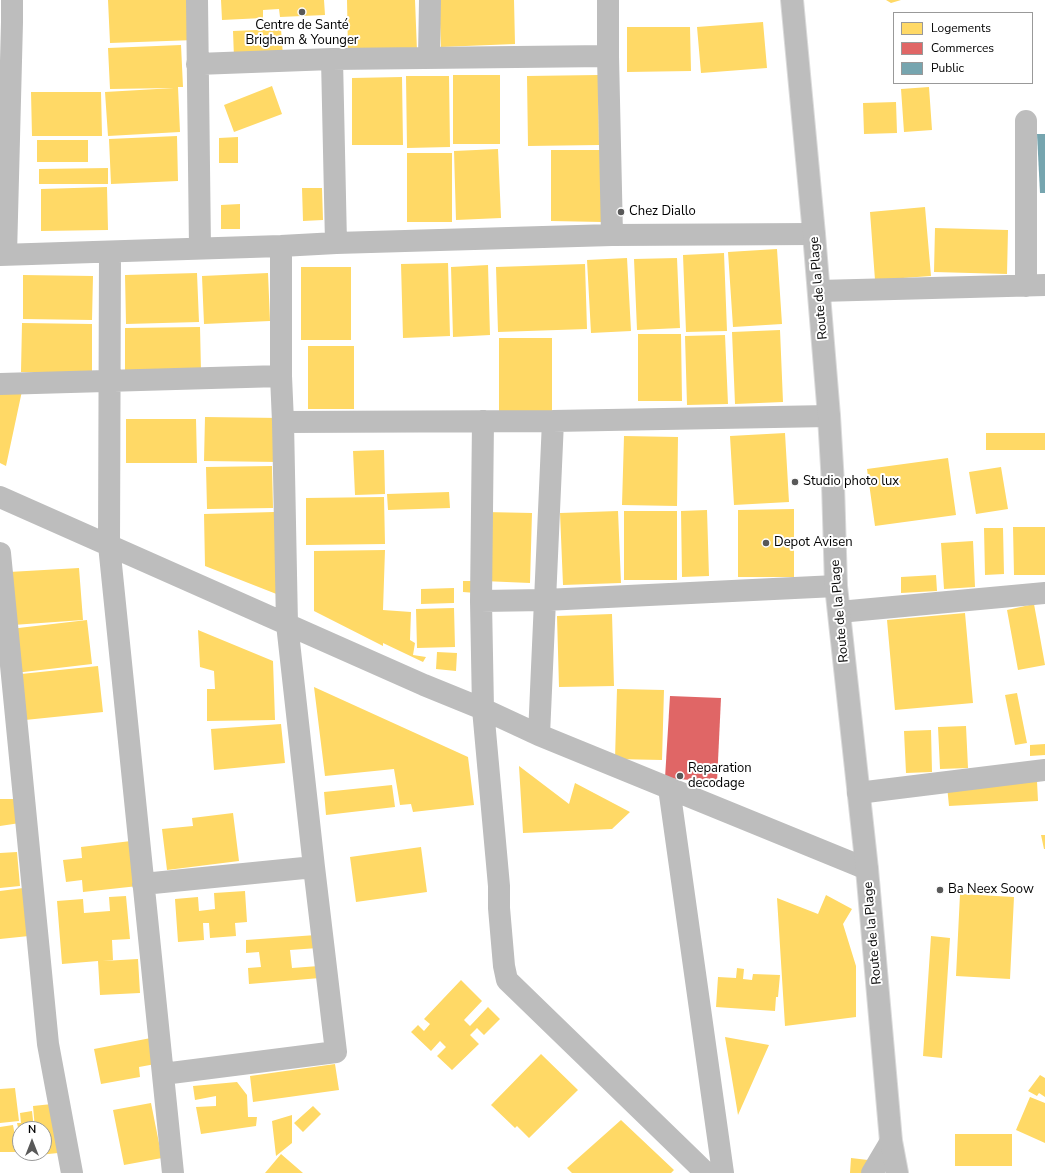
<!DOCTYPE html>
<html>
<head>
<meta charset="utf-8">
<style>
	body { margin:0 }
	#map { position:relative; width:1045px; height:1173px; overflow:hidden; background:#fff; font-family:"Nunito Sans",sans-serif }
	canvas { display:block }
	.legend { position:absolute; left:893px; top:12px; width:140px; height:72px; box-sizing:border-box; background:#fff; border:1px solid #999; margin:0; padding:5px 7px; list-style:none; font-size:12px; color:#000 }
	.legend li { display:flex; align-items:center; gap:8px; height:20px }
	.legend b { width:20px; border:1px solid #999 }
	.north { position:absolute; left:12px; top:1121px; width:40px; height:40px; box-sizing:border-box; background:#fff; border:1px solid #999; border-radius:50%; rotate:0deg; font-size:11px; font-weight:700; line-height:16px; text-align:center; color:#000 }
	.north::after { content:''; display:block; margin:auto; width:14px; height:18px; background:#595959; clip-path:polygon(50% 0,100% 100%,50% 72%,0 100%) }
</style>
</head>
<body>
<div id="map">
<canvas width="1045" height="1173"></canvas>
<ul class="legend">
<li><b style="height:11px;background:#ffd966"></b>Logements</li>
<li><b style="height:11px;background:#e06666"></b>Commerces</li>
<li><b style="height:11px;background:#76a5af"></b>Public</li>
</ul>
<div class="north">N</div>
</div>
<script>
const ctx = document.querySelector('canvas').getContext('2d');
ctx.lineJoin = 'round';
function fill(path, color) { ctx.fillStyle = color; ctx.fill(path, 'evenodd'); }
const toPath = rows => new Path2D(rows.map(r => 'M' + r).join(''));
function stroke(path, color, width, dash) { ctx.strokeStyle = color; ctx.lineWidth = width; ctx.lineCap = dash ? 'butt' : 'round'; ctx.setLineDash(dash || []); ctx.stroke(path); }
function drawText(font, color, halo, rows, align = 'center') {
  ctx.font = font + ' "Nunito Sans",sans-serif'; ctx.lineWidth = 4; ctx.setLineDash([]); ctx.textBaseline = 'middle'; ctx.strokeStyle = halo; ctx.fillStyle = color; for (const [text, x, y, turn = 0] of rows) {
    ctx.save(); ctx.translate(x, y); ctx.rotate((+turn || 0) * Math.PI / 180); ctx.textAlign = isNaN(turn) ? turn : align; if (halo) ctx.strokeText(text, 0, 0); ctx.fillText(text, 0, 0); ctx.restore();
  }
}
const homes = toPath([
	[108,0,193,0,195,40,110,43],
	[221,0,324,0,325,15,280,17,279,9,263,10,263,18,222,20],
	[347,0,415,0,417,51,348,52],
	[439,0,514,0,515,44,441,47],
	[886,0,901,0,891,3],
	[763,22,767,68,701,73,697,27],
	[627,27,690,27,691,71,627,72],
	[281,29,283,56,234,58,233,31],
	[181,45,183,87,178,87,180,132,108,136,105,92,174,88,110,89,108,48],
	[453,75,500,75,500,144,453,144],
	[598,75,599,145,528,146,527,76],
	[406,76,449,76,450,147,407,148],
	[402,77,403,145,352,145,352,78],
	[272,86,282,114,234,132,224,105],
	[929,87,932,130,904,132,901,89],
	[31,92,101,92,102,136,32,136],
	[896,102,897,133,864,134,863,103],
	[177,136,178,181,111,184,109,139],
	[238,137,238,163,219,163,219,138],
	[37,140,88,140,88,162,37,162],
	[498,149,501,218,456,220,454,151],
	[551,150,602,150,602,222,551,221],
	[407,153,452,153,452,222,407,222],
	[108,168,108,184,39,184,39,169],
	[107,187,108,230,41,231,41,189],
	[302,188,322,188,323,220,303,221],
	[240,204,240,229,221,229,221,205],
	[925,207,931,276,875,280,870,212],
	[935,228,1008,230,1007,274,934,272],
	[777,249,782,324,733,327,728,252],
	[724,253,727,331,686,332,683,255],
	[627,258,631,331,591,333,587,260],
	[677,258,680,328,637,330,634,259],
	[448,263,450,336,403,338,401,264],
	[585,264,587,329,498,332,496,267],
	[488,265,490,335,453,337,451,267],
	[301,267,351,267,351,340,301,340],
	[197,273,199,322,126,324,125,275],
	[268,273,270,321,204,324,202,276],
	[23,275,93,276,92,320,23,319],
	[22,323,92,324,92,373,21,372],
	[200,327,201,372,125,372,125,328],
	[780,330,783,402,735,404,732,332],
	[638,334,681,334,682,401,638,401],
	[725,335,728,404,687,405,685,336],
	[499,338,552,338,552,412,499,412],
	[308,346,354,346,354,409,308,409],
	[22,391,6,466,0,463,0,394],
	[205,417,280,418,279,462,204,461],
	[126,419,196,419,197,463,126,463],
	[785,433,789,502,734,505,730,436],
	[986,433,1045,433,1045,450,986,450],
	[624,436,678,437,677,506,622,505],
	[384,450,385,494,355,495,353,451],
	[948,458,956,515,875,526,867,469],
	[272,466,273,508,207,509,206,467],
	[1001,467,1008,509,976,514,969,472],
	[449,492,450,508,388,510,387,494],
	[384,497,385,544,306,545,306,498],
	[794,509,794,577,738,577,738,510],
	[707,510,709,576,682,577,681,511],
	[618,511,621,583,563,585,560,513],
	[624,511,677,511,677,580,624,580],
	[274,512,279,595,205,566,204,514],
	[485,512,532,513,530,583,483,581],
	[1013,527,1045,527,1045,575,1014,575],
	[984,528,1003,528,1004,574,985,575],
	[973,541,975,587,944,589,941,543],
	[385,550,383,610,411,612,410,640,415,643,413,655,426,657,423,662,383,643,383,646,314,611,314,551],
	[79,568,83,620,13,625,9,572],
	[936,575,937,591,901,593,901,577],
	[463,581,477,581,476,593,463,592],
	[454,588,454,603,421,604,421,589],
	[1034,604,1045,665,1018,670,1007,610],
	[454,608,455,647,417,648,416,609],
	[965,613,973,703,895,710,887,620],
	[612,614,614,686,559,687,557,616],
	[87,620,92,664,15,673,10,629],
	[198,630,273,661,275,720,207,721,207,689,215,689,214,671,200,667],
	[437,652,457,653,456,671,436,669],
	[98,666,103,712,25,720,21,674],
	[314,687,468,757,474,805,413,812,411,804,400,805,394,769,325,776],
	[617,689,664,690,662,760,615,759],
	[1017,693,1027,743,1015,745,1005,695],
	[281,724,285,763,214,770,211,729],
	[966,726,968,768,940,769,938,727],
	[931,730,932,772,906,773,904,731],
	[1045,744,1045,755,1030,756,1030,745],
	[519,766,569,804,575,783,630,812,612,829,523,833],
	[1037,781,1038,801,949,806,947,786],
	[392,785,395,807,326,815,324,792],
	[0,799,20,799,20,823,0,826],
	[233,813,239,861,167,870,162,829,193,826,192,818],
	[1041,835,1045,835,1045,849,1044,849],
	[131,841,138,886,83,892,82,880,66,882,63,860,82,858,81,847],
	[421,847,427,892,356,902,350,857],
	[17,852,20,886,0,888,0,853],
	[23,888,29,936,0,939,0,891],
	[245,891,247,922,235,923,236,936,210,938,209,923,203,923,204,940,178,942,175,899,198,897,199,911,215,909,214,893],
	[960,894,1014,897,1010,979,956,976],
	[826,895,852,909,843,924,856,966,856,1017,785,1026,777,898,818,914],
	[126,896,130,939,112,940,113,960,103,961,138,959,140,993,100,995,98,961,62,964,57,901,83,899,84,913,110,911,109,897],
	[316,935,318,948,290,950,292,968,319,966,320,978,249,984,248,968,261,967,259,952,246,953,246,940],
	[931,936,950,938,942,1058,923,1056],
	[737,968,744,969,743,979,752,980,753,974,780,975,778,997,776,997,775,1011,716,1007,718,977,736,978],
	[461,980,482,1001,464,1020,470,1026,488,1007,500,1019,484,1035,477,1028,470,1035,479,1044,452,1070,437,1056,446,1047,440,1041,431,1051,411,1032,418,1025,424,1031,430,1024,424,1019],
	[156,1037,161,1063,139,1067,140,1077,101,1084,94,1049],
	[725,1037,769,1045,738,1115],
	[541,1054,578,1090,529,1138,517,1126,515,1128,491,1105],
	[335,1064,339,1090,253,1102,250,1076],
	[1040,1075,1045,1078,1045,1097,1039,1093,1037,1096,1028,1091],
	[237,1082,247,1095,248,1117,257,1117,256,1126,201,1134,196,1107,216,1106,216,1096,195,1100,193,1086],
	[15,1088,19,1121,0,1123,0,1089],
	[1030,1097,1045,1103,1045,1143,1016,1130],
	[151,1103,162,1158,124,1165,113,1110],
	[52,1104,58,1153,39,1155,38,1153,44,1153,44,1129,35,1129,33,1106],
	[313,1106,321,1114,303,1132,294,1123],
	[32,1111,34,1129,20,1129,19,1132,17,1123,21,1123,20,1113],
	[292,1115,292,1143,276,1156,272,1121],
	[621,1120,674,1170,671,1173,572,1173,567,1168],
	[13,1125,18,1152,0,1152,0,1127],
	[955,1134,1012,1134,1012,1166,955,1166],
	[281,1154,303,1173,265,1173],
	[851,1158,868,1160,867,1173,850,1173]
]);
const shops = toPath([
	[670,696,721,698,717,782,665,778]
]);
const public = toPath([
	[1037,134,1045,134,1045,193,1040,193]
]);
const minor = toPath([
	[197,0,200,248],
	[608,56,612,235],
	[429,58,430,0],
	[332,59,336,243],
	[197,64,332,59,608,56,608,0],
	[1026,121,1026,286],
	[110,252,109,545,173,1173],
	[0,255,281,246,336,243,612,235,814,234],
	[6,255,12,22,12,0],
	[819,291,1045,285],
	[0,384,281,376],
	[483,421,481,601,483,709,499,886,499,908,504,966,507,980,706,1173],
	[283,422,553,421,829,416],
	[0,497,424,685,483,709,539,735,867,869],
	[0,553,48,1044,72,1173],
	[481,601,545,600,836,586],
	[839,612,1045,593],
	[539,735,553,421],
	[669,788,723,1173],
	[858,793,1045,770],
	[143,884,314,867],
	[163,1074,336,1052,314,867,287,624,283,422,281,376,281,246],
	[872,1173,891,1141]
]);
const major = toPath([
	[792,0,814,234,829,416,833,484,836,586,867,869,891,1141,897,1173]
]);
const markers = [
	[302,12,4,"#595959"],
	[621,212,4,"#595959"],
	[795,482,4,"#595959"],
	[766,543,4,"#595959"],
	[680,776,4,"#595959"],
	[940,890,4,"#595959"]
];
const poiNames = [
	["Centre de Santé",302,26,"center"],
	["Brigham & Younger",302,41,"center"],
	["Chez Diallo",629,212],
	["Studio photo lux",803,482],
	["Depot Avisen",774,543],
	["Reparation",688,769],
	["decodage",688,784],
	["Ba Neex Soow",948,890]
];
const streetNames = [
	["Route de la Plage",819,288,-95],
	["Route de la Plage",840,611,-95],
	["Route de la Plage",873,933,-95]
];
fill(homes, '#ffd966');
fill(shops, '#e06666');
fill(public, '#76a5af');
stroke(major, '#dbdbdb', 24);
stroke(minor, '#bdbdbd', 22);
stroke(major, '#bdbdbd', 22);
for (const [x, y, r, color] of markers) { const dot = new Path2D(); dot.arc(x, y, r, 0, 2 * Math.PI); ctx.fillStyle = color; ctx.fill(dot); stroke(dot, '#fff', 1.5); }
drawText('13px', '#000', '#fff', poiNames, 'left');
drawText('13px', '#000', '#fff', streetNames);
</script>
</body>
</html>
